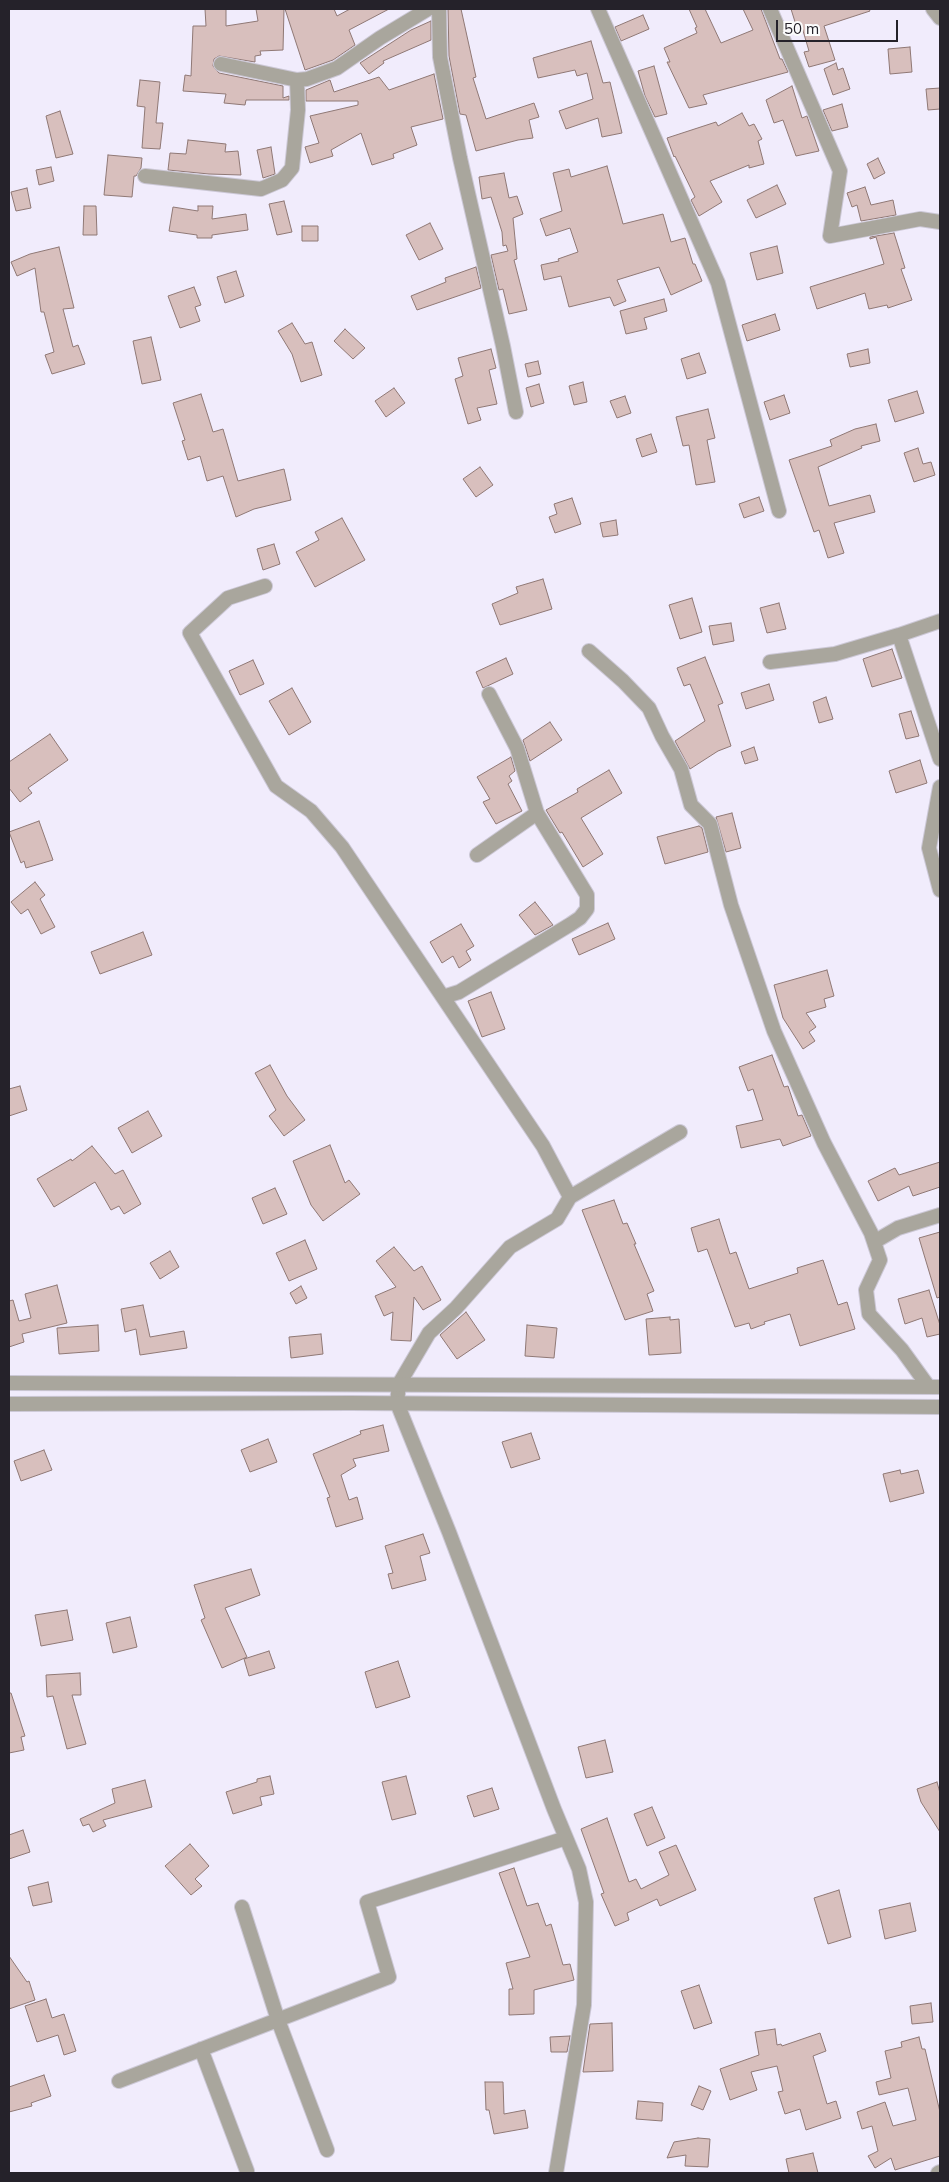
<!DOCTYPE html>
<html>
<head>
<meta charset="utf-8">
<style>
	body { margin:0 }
	#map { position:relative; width:949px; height:2182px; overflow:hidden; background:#f1ecfc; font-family:Mulish,sans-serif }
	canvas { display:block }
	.frame { position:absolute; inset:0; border:10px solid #25222a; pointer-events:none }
	.scale { position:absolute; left:776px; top:20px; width:122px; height:22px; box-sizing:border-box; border:2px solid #25222a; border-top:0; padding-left:6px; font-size:15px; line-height:18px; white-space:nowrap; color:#25222a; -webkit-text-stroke:4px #fcfcfc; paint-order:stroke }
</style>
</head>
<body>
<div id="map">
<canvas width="949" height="2182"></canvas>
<div class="frame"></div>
<div class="scale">50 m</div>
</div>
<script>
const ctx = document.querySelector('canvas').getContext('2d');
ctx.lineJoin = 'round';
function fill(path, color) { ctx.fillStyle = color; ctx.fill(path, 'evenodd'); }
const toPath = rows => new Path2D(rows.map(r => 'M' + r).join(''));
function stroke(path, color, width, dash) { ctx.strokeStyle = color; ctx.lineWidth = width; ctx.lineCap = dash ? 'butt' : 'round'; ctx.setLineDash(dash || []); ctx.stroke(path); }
const building = toPath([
	[205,9,226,9,226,26,258,21,256,9,284,9,283,50,260,51,261,55,255,56,255,62,219,56,214,59,213,66,219,73,283,86,283,98,289,96,289,100,246,100,245,105,224,103,226,94,183,91,185,75,191,76,193,26,206,26,205,9],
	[285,9,334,9,337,16,350,9,389,9,349,30,355,45,333,60,305,70,285,9],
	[448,9,461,9,476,77,473,78,486,119,534,103,539,117,529,120,533,138,518,140,476,151,466,115,460,114,449,56,448,9],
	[689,9,705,9,721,43,753,30,743,9,761,9,780,59,782,59,788,72,703,95,707,104,689,108,667,62,670,62,664,48,697,33,695,28,697,27,689,9],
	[791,9,869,9,870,11,824,26,835,60,809,67,804,52,809,51,801,24,796,25,791,9],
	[643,15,649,29,621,41,615,27,643,15],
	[431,21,431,40,383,61,384,63,369,74,360,63,411,30,431,21],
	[591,41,603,83,610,82,622,133,602,137,598,118,566,129,559,111,593,99,587,73,577,76,575,70,538,78,533,58,591,41],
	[910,47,912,72,890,74,888,49,910,47],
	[836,63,838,70,843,68,850,89,833,95,824,69,836,63],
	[654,66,667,114,655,117,645,96,638,71,654,66],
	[434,74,443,119,411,127,417,145,393,154,394,158,372,165,361,133,331,150,333,156,310,163,305,147,319,143,310,116,358,105,358,101,306,101,306,90,330,80,334,92,379,77,389,90,434,74],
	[140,80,160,82,156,123,163,123,160,149,142,148,145,107,137,106,140,80],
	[792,86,802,118,807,116,819,151,796,156,783,120,774,123,766,100,792,86],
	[940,88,940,109,928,110,926,89,940,88],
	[842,104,848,127,832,131,823,110,842,104],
	[60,111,73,154,56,158,46,116,60,111],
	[742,113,749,126,754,124,762,139,758,141,764,164,749,168,749,165,710,181,722,202,699,216,691,200,695,197,675,156,674,157,667,138,716,122,718,126,742,113],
	[188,140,226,144,225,152,238,151,241,175,209,174,168,170,170,153,186,154,188,140],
	[271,147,275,174,263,178,257,150,271,147],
	[108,155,142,158,141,168,136,176,134,176,132,197,104,195,108,155],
	[878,158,885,173,874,179,867,164,878,158],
	[607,166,623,224,663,214,671,242,685,238,693,264,695,264,702,281,671,295,659,267,617,280,626,301,614,306,610,297,569,307,561,276,544,280,541,265,559,261,558,259,578,252,570,228,546,236,540,219,562,211,553,173,569,169,571,177,607,166],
	[51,167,54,181,39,185,36,170,51,167],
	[504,173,509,198,517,196,523,214,513,218,517,259,514,260,527,310,509,314,503,289,499,290,491,255,508,251,506,245,503,246,502,232,491,197,482,199,479,177,504,173],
	[777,185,786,204,756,218,747,200,777,185],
	[865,187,871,205,893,200,896,215,861,221,857,205,852,207,847,193,865,187],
	[27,188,31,208,16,211,11,192,27,188],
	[284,201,292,232,277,235,269,204,284,201],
	[84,206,96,206,97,235,83,235,84,206],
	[198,206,213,206,212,219,246,214,248,230,212,235,212,238,197,238,197,235,169,231,173,207,198,211,198,206],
	[430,223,443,249,419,260,406,235,430,223],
	[302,226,318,226,318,241,302,241,302,226],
	[894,233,905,268,901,269,912,300,888,308,887,305,869,309,865,293,817,309,810,287,884,264,876,237,870,239,870,237,894,233],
	[777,246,783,273,757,280,750,253,777,246],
	[59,247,74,308,63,309,73,347,78,345,85,364,52,374,45,355,54,352,44,312,41,312,35,268,17,276,11,262,30,254,59,247],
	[476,267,481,288,417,310,411,296,446,282,445,278,476,267],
	[236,271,244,296,225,303,217,277,236,271],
	[194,287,201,305,195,307,200,321,180,328,168,296,194,287],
	[664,299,667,311,644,318,647,329,626,334,620,311,664,299],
	[775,314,780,330,747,341,742,325,775,314],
	[292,323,305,344,312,342,322,375,301,382,292,354,278,331,292,323],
	[345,329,365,348,353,359,334,341,345,329],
	[151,337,161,380,142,384,133,341,151,337],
	[491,349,496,368,489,370,497,404,477,408,481,420,468,424,455,379,463,376,458,358,491,349],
	[868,349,870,363,850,367,847,354,868,349],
	[699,353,706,373,687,379,681,359,699,353],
	[538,361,541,374,528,377,525,364,538,361],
	[583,382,587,402,574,405,569,386,583,382],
	[539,384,544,403,531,407,526,388,539,384],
	[394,388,405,403,386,417,375,401,394,388],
	[917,391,924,413,895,422,888,400,917,391],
	[201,394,213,432,223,429,238,481,284,469,291,500,254,509,236,517,223,476,207,481,200,456,188,460,182,441,185,440,173,403,201,394],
	[784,395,790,413,770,420,764,402,784,395],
	[625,396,631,413,617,418,610,401,625,396],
	[708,409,715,438,707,440,715,482,696,485,689,445,683,446,676,417,708,409],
	[876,424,880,441,861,446,862,448,818,467,829,506,870,495,875,512,834,523,844,553,828,558,819,530,814,532,789,460,832,446,830,440,855,429,876,424],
	[651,434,657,452,642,457,636,439,651,434],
	[918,448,923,464,931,462,935,475,914,482,904,453,918,448],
	[480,467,493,485,476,497,463,479,480,467],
	[759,497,764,511,744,518,739,504,759,497],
	[572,498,581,524,555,533,549,517,557,514,554,504,572,498],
	[342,518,365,560,315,587,296,552,319,540,315,532,342,518],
	[616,520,618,535,603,537,600,523,616,520],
	[274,544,280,564,263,570,257,549,274,544],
	[543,579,552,609,500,625,492,604,518,593,516,587,543,579],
	[692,598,702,632,680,639,669,605,692,598],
	[779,603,786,629,767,633,760,608,779,603],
	[731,623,734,641,713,645,709,626,731,623],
	[892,649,902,678,872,687,863,659,892,649],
	[705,657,723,703,718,705,731,746,718,751,690,769,675,741,705,721,690,684,684,686,677,668,705,657],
	[506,658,513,674,483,688,476,672,506,658],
	[253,660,264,684,240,695,229,671,253,660],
	[769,684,774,700,746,709,741,693,769,684],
	[292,688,311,722,289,735,269,701,292,688],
	[826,697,833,719,819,723,813,702,826,697],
	[911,711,919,736,906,739,899,714,911,711],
	[550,722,562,740,530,761,523,740,550,722],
	[50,734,68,760,28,788,32,793,20,802,9,788,9,762,50,734],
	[754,747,758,760,745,764,741,752,754,747],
	[511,757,515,771,509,776,512,781,508,784,522,811,496,824,483,802,490,799,477,777,511,757],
	[920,760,927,783,896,793,889,771,920,760],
	[609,770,622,793,581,818,603,854,583,867,562,832,560,833,546,810,578,792,577,789,609,770],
	[732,813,741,848,726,852,716,817,732,813],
	[39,821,53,860,26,868,24,861,21,863,9,832,39,821],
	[699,826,702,828,708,852,665,864,657,837,699,826],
	[35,882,45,895,40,899,55,927,41,934,28,909,21,914,11,902,35,882],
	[535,902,553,925,535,935,519,915,535,902],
	[608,923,615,939,579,955,572,939,608,923],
	[461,924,474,946,466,951,471,960,459,968,453,956,442,963,430,942,461,924],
	[143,932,152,955,100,974,91,952,143,932],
	[827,970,834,996,824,999,826,1007,806,1013,816,1027,809,1032,815,1041,803,1049,783,1018,774,985,827,970],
	[491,992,505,1029,482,1037,468,1001,491,992],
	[772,1055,784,1087,788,1086,798,1116,802,1115,811,1136,783,1146,780,1139,741,1148,736,1126,763,1120,753,1089,748,1091,739,1067,772,1055],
	[270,1065,287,1096,305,1120,284,1136,269,1116,276,1110,255,1073,270,1065],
	[20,1086,27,1110,9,1116,9,1089,20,1086],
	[148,1111,162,1136,132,1153,118,1128,148,1111],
	[330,1145,345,1183,349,1180,360,1194,323,1221,311,1205,293,1161,330,1145],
	[92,1146,115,1174,123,1170,141,1204,124,1214,119,1206,111,1210,95,1182,54,1207,37,1179,71,1159,72,1161,92,1146],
	[940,1162,940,1187,913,1196,909,1186,878,1201,868,1181,895,1168,899,1175,940,1162],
	[275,1188,287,1214,263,1224,252,1198,275,1188],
	[614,1200,623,1224,627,1223,636,1244,634,1244,654,1291,647,1294,653,1311,625,1320,582,1210,614,1200],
	[719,1219,730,1254,736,1252,749,1289,798,1273,797,1268,823,1260,838,1305,847,1302,855,1329,800,1346,790,1314,764,1322,765,1324,751,1329,749,1323,735,1327,707,1249,698,1252,691,1228,719,1219],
	[940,1232,940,1297,937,1298,919,1238,940,1232],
	[305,1240,317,1269,289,1281,276,1253,305,1240],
	[394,1247,414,1271,422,1266,441,1300,423,1310,414,1297,411,1341,391,1340,393,1312,384,1316,375,1296,396,1287,376,1261,394,1247],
	[170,1251,179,1267,160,1279,150,1263,170,1251],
	[57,1285,67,1323,22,1334,24,1342,9,1347,9,1301,13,1300,19,1321,31,1318,25,1294,57,1285],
	[301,1286,307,1298,296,1304,290,1293,301,1286],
	[929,1290,940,1325,940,1334,927,1337,922,1318,905,1324,898,1299,929,1290],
	[143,1305,150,1337,184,1331,187,1348,140,1355,136,1329,125,1332,121,1309,143,1305],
	[466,1312,485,1340,457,1359,440,1335,466,1312],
	[670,1317,670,1320,679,1319,681,1353,649,1355,646,1319,670,1317],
	[98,1325,99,1351,59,1354,57,1328,98,1325],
	[527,1325,557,1328,554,1358,525,1356,527,1325],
	[321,1334,323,1354,291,1358,289,1337,321,1334],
	[383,1425,389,1451,353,1459,356,1466,341,1475,349,1500,357,1497,363,1519,336,1527,327,1498,330,1497,313,1454,361,1434,360,1431,383,1425],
	[531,1433,540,1459,511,1468,502,1442,531,1433],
	[268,1439,277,1462,250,1472,241,1450,268,1439],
	[44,1450,52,1470,21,1481,14,1461,44,1450],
	[900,1470,901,1474,918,1470,924,1493,890,1502,883,1474,900,1470],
	[423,1534,430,1553,420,1556,426,1580,392,1589,388,1574,393,1573,385,1546,423,1534],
	[251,1569,260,1595,225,1608,247,1657,222,1668,201,1620,205,1618,194,1585,251,1569],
	[67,1610,73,1640,41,1646,35,1615,67,1610],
	[130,1617,137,1647,113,1653,106,1623,130,1617],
	[269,1651,275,1668,249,1676,244,1659,269,1651],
	[398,1661,410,1697,376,1708,365,1672,398,1661],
	[80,1673,81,1695,72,1695,86,1744,67,1749,53,1696,47,1697,46,1675,80,1673],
	[9,1693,11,1693,25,1736,21,1737,24,1750,9,1753,9,1693],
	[605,1740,613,1772,586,1778,578,1747,605,1740],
	[270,1776,274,1794,260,1797,262,1805,233,1814,226,1792,257,1782,257,1779,270,1776],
	[406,1776,416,1814,392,1820,382,1782,406,1776],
	[145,1780,152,1807,103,1820,106,1826,93,1832,89,1824,83,1826,80,1819,115,1803,112,1789,145,1780],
	[937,1782,940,1793,940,1832,921,1802,917,1789,937,1782],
	[492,1788,499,1809,474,1817,467,1796,492,1788],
	[652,1807,665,1838,647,1846,634,1814,652,1807],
	[607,1818,629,1882,636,1879,641,1889,669,1875,659,1852,676,1845,696,1890,660,1906,657,1899,627,1913,629,1920,615,1926,601,1894,604,1893,581,1829,607,1818],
	[23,1830,30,1852,9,1859,9,1835,23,1830],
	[190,1844,209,1866,195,1879,202,1886,191,1895,165,1866,190,1844],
	[514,1868,527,1906,538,1903,546,1926,551,1924,563,1965,570,1964,574,1980,534,1990,534,2014,509,2015,509,1989,513,1989,506,1963,530,1957,499,1873,514,1868],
	[48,1882,52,1902,33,1906,28,1887,48,1882],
	[839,1890,851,1937,828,1944,814,1898,839,1890],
	[910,1903,916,1931,885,1939,879,1910,910,1903],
	[9,1956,27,1982,29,1981,35,2000,9,2009,9,1956],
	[699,1985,712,2023,694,2029,681,1991,699,1985],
	[46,1999,52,2018,64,2014,76,2051,64,2055,58,2035,37,2042,25,2006,46,1999],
	[931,2003,933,2022,912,2024,910,2006,931,2003],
	[612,2023,613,2071,583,2072,590,2024,612,2023],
	[775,2029,777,2045,781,2044,782,2046,820,2033,826,2051,813,2056,827,2104,836,2101,841,2118,806,2130,800,2109,785,2114,778,2092,783,2091,777,2066,751,2072,757,2090,730,2100,720,2069,759,2055,755,2032,775,2029],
	[570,2036,567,2052,551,2052,550,2037,570,2036],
	[919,2037,922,2049,925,2049,940,2112,940,2156,895,2170,891,2158,875,2168,868,2156,878,2151,872,2126,862,2129,857,2112,885,2102,893,2126,916,2120,908,2088,879,2095,876,2082,891,2078,885,2051,902,2047,901,2042,919,2037],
	[44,2075,51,2096,31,2103,32,2106,9,2112,9,2087,44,2075],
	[485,2082,503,2082,504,2114,525,2110,528,2128,494,2134,489,2110,486,2110,485,2082],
	[699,2086,711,2091,703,2110,691,2105,699,2086],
	[638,2101,663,2103,662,2121,636,2119,638,2101],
	[698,2138,710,2139,708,2167,685,2166,686,2155,667,2158,674,2142,698,2138],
	[813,2153,818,2173,789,2173,786,2159,813,2153]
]);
const minor = toPath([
	[439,9,440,57,460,158,503,346,516,412],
	[598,9,718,283,779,511],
	[770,9,840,171,830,236,920,219,940,222],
	[933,9,940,18],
	[221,64,297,80,307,79,337,68,380,38,428,9],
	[145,176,261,189,282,180,292,168,298,110,297,80],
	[265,586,228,598,190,633,276,786,311,811,342,847,543,1146,570,1197,557,1219,510,1247,456,1308,429,1333,399,1384,397,1403,449,1532,554,1809,579,1869,586,1902,584,2005,556,2173],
	[899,635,940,759],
	[589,651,623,681,649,708,662,736,681,769,691,805,710,824,731,905,774,1031,824,1143,871,1233,880,1260,866,1290,869,1314,902,1350,928,1386],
	[770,662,835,654,899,635,940,621],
	[489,694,517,748,537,813],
	[940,787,929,848,940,890],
	[443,997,459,992,571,924,580,918,587,909,587,895,537,813,477,855],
	[570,1197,680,1132],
	[874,1242,898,1228,940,1215],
	[242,1907,278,2020,327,2150],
	[201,2049,247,2171],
	[119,2081,389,1977,367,1902,566,1838]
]);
const tertiary = toPath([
	[9,1383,940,1387],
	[9,1404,351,1403,940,1407],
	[938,2173,940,2172]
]);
fill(building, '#d8bfbd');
stroke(building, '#8f7875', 1);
stroke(minor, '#ccc8d6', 16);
stroke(tertiary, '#ccc8d6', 16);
stroke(minor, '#a9a69d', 14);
stroke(tertiary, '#a9a69d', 14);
</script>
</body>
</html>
